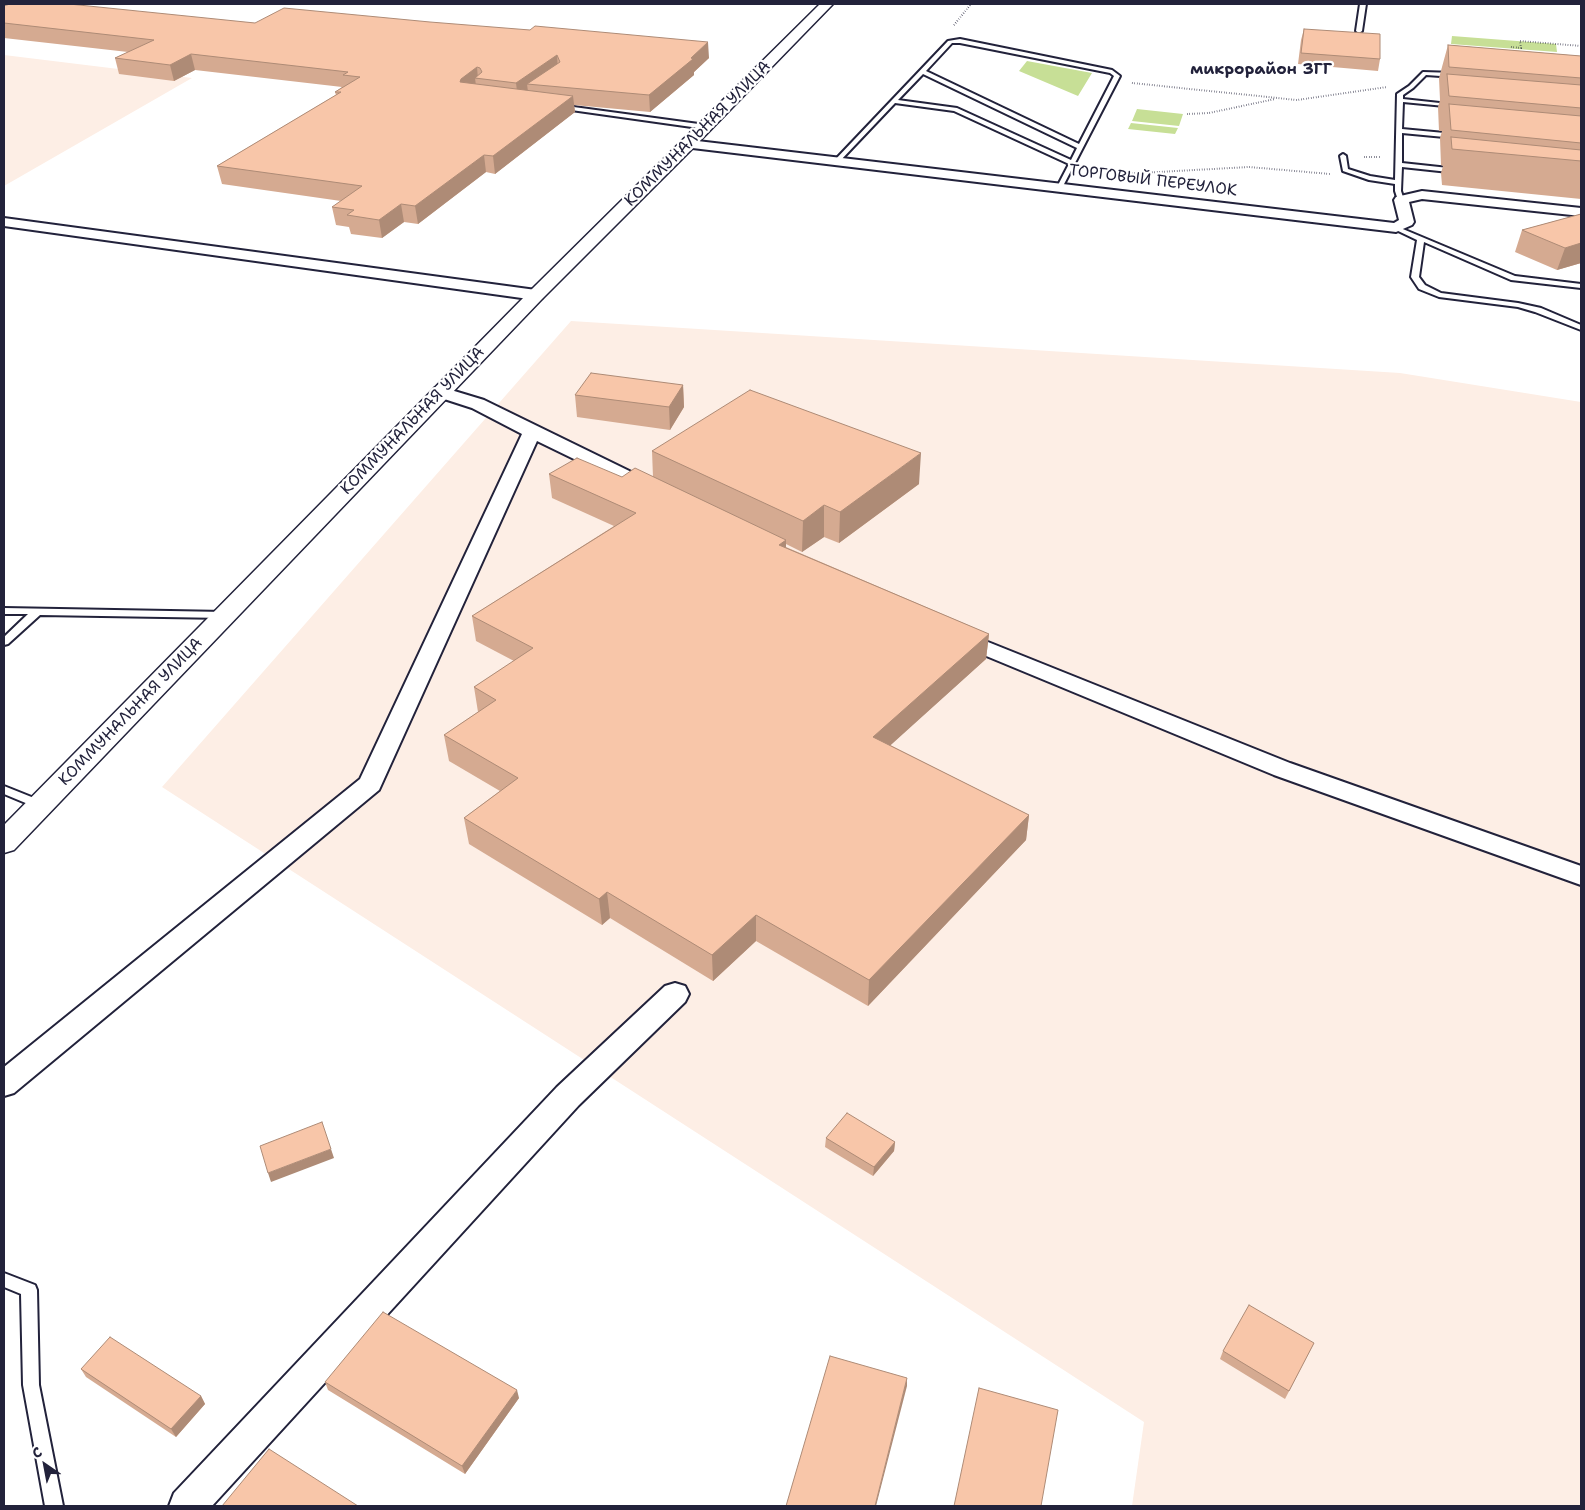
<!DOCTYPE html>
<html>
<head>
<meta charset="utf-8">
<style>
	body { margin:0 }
	#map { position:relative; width:1585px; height:1510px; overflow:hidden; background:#fff; font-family:"Shantell Sans",sans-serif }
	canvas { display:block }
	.frame { position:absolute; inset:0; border:5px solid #22223b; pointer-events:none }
	.north { position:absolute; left:20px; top:1440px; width:50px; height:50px; -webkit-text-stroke:4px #fff; paint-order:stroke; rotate:327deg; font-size:14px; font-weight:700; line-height:20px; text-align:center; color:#22223b }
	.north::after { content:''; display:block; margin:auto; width:18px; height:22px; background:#22223b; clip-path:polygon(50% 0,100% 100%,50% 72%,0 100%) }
</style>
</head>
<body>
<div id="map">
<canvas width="1585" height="1510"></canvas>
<div class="frame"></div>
<div class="north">С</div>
</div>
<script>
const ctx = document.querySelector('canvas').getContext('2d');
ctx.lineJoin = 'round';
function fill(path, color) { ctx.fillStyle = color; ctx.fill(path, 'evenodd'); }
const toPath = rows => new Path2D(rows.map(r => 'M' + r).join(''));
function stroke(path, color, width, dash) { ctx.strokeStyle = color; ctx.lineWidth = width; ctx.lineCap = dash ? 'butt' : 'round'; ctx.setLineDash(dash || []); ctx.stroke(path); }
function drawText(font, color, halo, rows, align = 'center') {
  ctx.font = font + ' "Shantell Sans",sans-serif'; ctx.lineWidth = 4.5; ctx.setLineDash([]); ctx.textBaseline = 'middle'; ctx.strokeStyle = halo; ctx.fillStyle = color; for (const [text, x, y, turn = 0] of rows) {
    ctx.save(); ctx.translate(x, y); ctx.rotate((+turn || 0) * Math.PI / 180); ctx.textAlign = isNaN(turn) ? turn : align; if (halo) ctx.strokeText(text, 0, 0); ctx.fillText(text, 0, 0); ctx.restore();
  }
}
const built = toPath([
	[4,55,192,78,4,186],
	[571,321,1400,373,1581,402,1581,1506,1132,1506,1144,1422,162,787]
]);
const green = toPath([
	[1452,36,1556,44,1557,52,1451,44],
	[1027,61,1092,73,1078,96,1019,71],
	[1137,109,1183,114,1179,126,1132,121],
	[1131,123,1178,128,1175,134,1128,129]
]);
const path = toPath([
	[954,25,971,4],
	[1511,47,1521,48,1520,41,1581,46],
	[1132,83,1297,100,1387,87],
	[1187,114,1209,113,1275,99],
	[1364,157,1381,157],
	[1122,174,1249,167,1330,174]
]);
const service = toPath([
	[1360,4,1366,4,1362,31,1359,33,1356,31,1360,4],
	[960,39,1112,70,1120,76,1062,188,1057,187,1069,164,954,111,895,103,839,162,834,161,948,41,960,39],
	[952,43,960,43,1110,73,1114,76,1079,144,926,71,952,43],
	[923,74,1077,148,1071,160,957,108,898,100,923,74],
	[1423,72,1455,73,1458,75,1455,77,1426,75,1413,88,1403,95,1403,99,1458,105,1455,107,1403,102,1402,129,1455,134,1458,136,1455,138,1402,133,1402,163,1458,169,1461,171,1458,173,1402,167,1401,191,1404,200,1401,202,1398,200,1395,191,1395,184,1369,180,1343,171,1340,156,1343,154,1346,156,1348,169,1370,176,1395,180,1397,94,1409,86,1423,72],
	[559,105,706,125,709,127,706,129,557,108,557,106,559,105],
	[1394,227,1398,227,1515,276,1581,284,1581,288,1511,280,1424,242,1419,277,1425,285,1441,293,1518,303,1541,308,1581,325,1581,330,1535,312,1518,307,1439,297,1419,289,1411,277,1417,240,1394,229,1394,227],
	[4,608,225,612,230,615,225,618,40,615,8,644,4,645,4,637,28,614,4,614,4,608],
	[4,786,44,802,46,805,40,809,4,794,4,786],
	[4,1273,35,1285,37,1290,39,1385,63,1506,45,1506,23,1385,21,1294,4,1287,4,1273]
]);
const minor = toPath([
	[689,140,1394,223,1399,220,1394,200,1396,197,1422,191,1581,208,1581,216,1422,199,1409,202,1414,222,1412,225,1396,232,684,147,682,144,684,141,689,140],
	[4,218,536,290,542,292,544,295,542,298,536,300,4,226,4,218],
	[441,387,484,400,660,486,663,490,660,494,653,496,646,494,537,441,379,790,14,1093,4,1096,4,1067,360,779,522,434,472,408,435,396,432,392,435,388,441,387],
	[958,630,1290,763,1581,866,1581,885,1274,775,950,641,947,636,950,631,958,630],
	[675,983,685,986,689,994,685,1002,579,1105,212,1506,169,1506,174,1493,557,1087,665,986,675,983]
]);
const secondary = toPath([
	[820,4,833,4,694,147,542,299,14,850,4,853,4,825,530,291,820,4]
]);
const wall = toPath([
	[4,6,255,23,709,58,694,72,694,75,650,112,574,105,575,112,495,174,486,172,418,224,404,222,382,238,351,234,349,227,336,225,332,207,341,201,222,184,217,166,336,95,335,92,342,87,195,70,174,81,119,74,115,58,128,52,4,38],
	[1304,29,1380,59,1378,71,1298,64,1301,40],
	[1448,45,1581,56,1581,199,1442,185,1441,173,1443,166,1441,165,1440,138,1442,131,1439,131,1438,107,1440,100,1439,78],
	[1581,214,1581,263,1557,270,1515,252,1522,230],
	[683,385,684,407,670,430,577,417,575,395],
	[652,451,919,484,839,543,824,537,802,552,786,544,786,547,989,634,986,659,890,745,1029,815,1026,840,868,1006,756,941,713,981,610,918,602,925,469,844,464,818,500,791,449,761,444,735,478,712,474,687,514,661,476,641,472,616,614,526,552,498,549,474,622,477,653,477],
	[826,1138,895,1142,894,1151,873,1176,825,1147],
	[1314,1343,1285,1399,1220,1359,1223,1351],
	[81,1369,201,1396,205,1404,176,1437,86,1377],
	[325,1382,519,1398,465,1474,328,1390]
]);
const shadedWall = toPath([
	[708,42,709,58,694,72,694,75,650,112,649,95],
	[191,54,195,70,174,81,170,65],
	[557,55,558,71,527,84,528,92,518,99,516,83],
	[477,67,478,79,475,78,476,86,460,82,461,79],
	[573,96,575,112,495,174,493,156],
	[484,155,486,172,418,224,415,206],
	[401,204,404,222,382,238,379,220],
	[1581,243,1581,263,1557,270,1565,248],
	[683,385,684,407,670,430,669,407],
	[921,453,919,484,839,543,840,512],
	[824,505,824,537,802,552,803,521],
	[786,540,786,564,779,545],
	[989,634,986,659,872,762,873,737],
	[1029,815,1026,840,868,1006,869,980],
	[607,892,610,918,602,925,599,899],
	[756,915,756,941,713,981,712,955],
	[895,1142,894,1151,873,1176,874,1167],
	[331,1149,334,1158,271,1182,268,1173],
	[907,1378,907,1386,876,1506,875,1506],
	[517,1390,519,1398,465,1474,462,1466],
	[201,1396,205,1404,176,1437,171,1429]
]);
const building = toPath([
	[10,4,69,4,255,23,284,8,430,22,530,30,535,26,708,42,691,58,693,59,649,95,527,84,560,62,557,55,516,83,475,78,482,72,480,68,477,67,461,79,460,82,573,96,493,156,484,155,415,206,401,204,379,220,347,215,354,210,332,207,362,186,217,166,341,92,335,92,360,77,343,75,348,72,191,54,170,65,115,58,154,40,4,23,4,6,10,4],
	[1304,29,1380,34,1380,59,1301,53,1304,29],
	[1448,45,1581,56,1581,78,1449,67,1448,45],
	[1447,74,1581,85,1581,108,1449,96,1447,74],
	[1449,104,1581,116,1581,143,1451,130,1449,104],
	[1451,137,1581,150,1581,161,1452,149,1451,137],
	[1581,214,1581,243,1565,248,1522,230,1581,214],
	[591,373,683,385,669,407,575,395,591,373],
	[750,390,921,453,840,512,824,505,803,521,652,451,750,390],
	[577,458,622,477,635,468,786,540,779,545,989,634,873,737,1029,815,869,980,756,915,712,955,607,892,599,899,464,818,518,778,444,735,496,700,474,687,533,648,472,616,636,513,549,474,577,458],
	[847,1113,895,1142,874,1167,826,1138,847,1113],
	[322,1122,331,1149,268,1173,260,1146,322,1122],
	[1249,1305,1314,1343,1289,1391,1223,1351,1249,1305],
	[383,1312,517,1390,462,1466,325,1382,383,1312],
	[110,1337,201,1396,171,1429,81,1369,110,1337],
	[830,1356,907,1378,875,1506,786,1506,830,1356],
	[979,1388,1058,1410,1041,1506,954,1506,979,1388],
	[269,1449,358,1506,222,1506,269,1449]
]);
const farNeighbourhoodnames = [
	["микрорайон 3ГГ",1261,70]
];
const farStreetnames = [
	["КОММУНАЛЬНАЯ УЛИЦА",698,134,-45],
	["ТОРГОВЫЙ ПЕРЕУЛОК",1153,181,7],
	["КОММУНАЛЬНАЯ УЛИЦА",413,421,-46],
	["КОММУНАЛЬНАЯ УЛИЦА",131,712,-46]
];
fill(built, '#fdeee5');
fill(green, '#c7df96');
stroke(service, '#22223b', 4);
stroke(minor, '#22223b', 4);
stroke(secondary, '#22223b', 3);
stroke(path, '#22223b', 2, [0.5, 2]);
fill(service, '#fff');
fill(minor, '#fff');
fill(secondary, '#fff');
fill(wall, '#d5aa91');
fill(shadedWall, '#ae8b76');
fill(building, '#f8c6a9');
stroke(building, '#ae8b76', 1);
drawText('bold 16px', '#22223b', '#fff', farNeighbourhoodnames);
drawText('16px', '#22223b', '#fff', farStreetnames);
</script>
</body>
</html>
